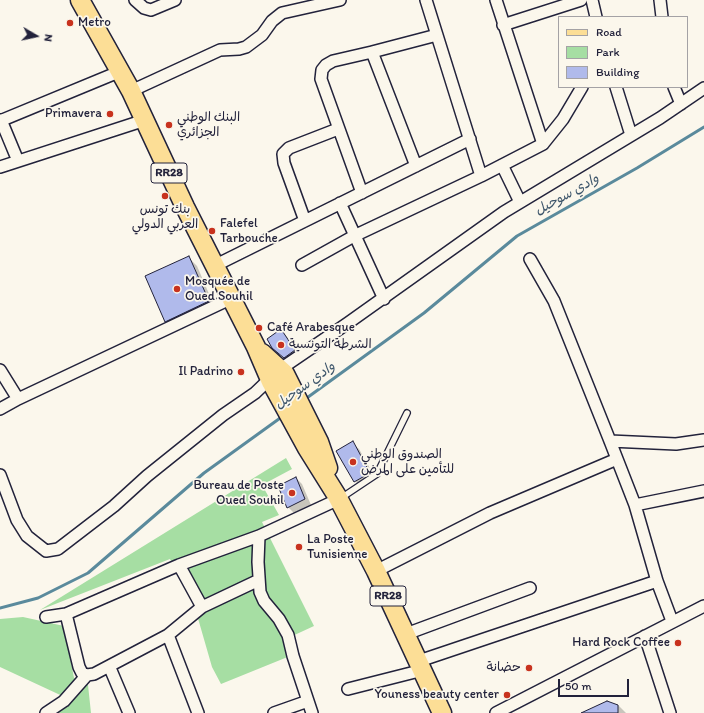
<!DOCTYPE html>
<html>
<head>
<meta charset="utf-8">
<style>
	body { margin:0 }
	#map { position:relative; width:704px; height:713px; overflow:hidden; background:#fbf7ec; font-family:Itim,sans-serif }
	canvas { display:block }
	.legend { position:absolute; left:558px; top:16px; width:130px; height:72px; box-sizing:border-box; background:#fbf7ec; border:1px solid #a4a2a5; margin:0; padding:5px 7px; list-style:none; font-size:12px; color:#22223b }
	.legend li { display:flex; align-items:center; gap:8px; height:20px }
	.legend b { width:20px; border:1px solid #a4a2a5 }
	.north { position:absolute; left:16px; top:16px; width:40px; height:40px; -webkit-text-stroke:3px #fbf7ec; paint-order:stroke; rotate:99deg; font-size:11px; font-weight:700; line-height:16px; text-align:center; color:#22223b }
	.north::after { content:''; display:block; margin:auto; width:14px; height:18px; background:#22223b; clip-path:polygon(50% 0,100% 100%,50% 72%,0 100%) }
	.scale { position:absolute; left:558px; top:679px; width:71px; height:18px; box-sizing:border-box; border:2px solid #22223b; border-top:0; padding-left:5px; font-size:12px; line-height:14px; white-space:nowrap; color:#22223b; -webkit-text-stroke:3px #fbf7ec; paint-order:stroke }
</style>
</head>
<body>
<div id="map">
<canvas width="704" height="713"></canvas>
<ul class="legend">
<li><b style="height:5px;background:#fcde96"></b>Road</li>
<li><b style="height:11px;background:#a6dea3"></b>Park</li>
<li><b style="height:11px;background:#b0baeb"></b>Building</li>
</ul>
<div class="north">N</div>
<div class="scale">50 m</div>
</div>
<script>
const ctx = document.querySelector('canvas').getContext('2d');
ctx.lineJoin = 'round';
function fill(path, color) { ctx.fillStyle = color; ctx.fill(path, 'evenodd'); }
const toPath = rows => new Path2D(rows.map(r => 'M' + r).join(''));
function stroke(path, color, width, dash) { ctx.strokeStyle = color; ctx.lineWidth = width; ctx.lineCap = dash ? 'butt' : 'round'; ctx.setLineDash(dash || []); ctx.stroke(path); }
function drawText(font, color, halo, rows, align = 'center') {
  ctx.font = font + ' Itim,"Playpen Sans Arabic",sans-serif'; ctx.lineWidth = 3.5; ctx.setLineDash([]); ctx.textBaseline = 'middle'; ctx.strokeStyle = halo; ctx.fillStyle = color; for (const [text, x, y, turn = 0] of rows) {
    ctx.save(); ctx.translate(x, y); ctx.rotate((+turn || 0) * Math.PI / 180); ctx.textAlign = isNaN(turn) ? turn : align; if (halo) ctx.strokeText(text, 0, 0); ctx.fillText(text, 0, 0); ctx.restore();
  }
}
const green = toPath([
	[286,458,292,469,262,485,279,515,262,522,314,626,288,638,295,654,221,684,212,667,195,608,170,559,40,610],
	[23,617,64,626,74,678,88,685,91,713,53,713,71,700,0,667,0,619]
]);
const shadow = toPath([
	[189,258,197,266,216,310,174,330,166,321],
	[281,330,287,337,301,356,288,361,273,347],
	[352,443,359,449,376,479,361,487,355,481],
	[296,478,302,484,311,505,294,513,288,507],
	[618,705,626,713,584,713]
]);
const stream = toPath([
	[304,400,424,313,517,236,637,168,704,127],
	[0,608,38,598,88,573,204,473,283,416]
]);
const building = toPath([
	[189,256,209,301,165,322,145,276,189,256],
	[281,329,295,350,284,358,272,348,267,339,281,329],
	[353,441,370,473,354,482,336,451,353,441],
	[296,477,305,499,287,508,278,486,296,477],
	[607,701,618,705,618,713,581,713,607,701]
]);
const lane = toPath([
	[341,498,377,474,407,413]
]);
const street = toPath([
	[135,0,144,8,151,10,175,0],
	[426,0,481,176],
	[592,0,596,17],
	[660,0,662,17],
	[503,25,581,0],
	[372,52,437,35],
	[616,87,631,135],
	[674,87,681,104],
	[131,91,220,50,239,49,246,47,262,35,272,21,282,13,340,0],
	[1,120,18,161],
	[0,121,121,71],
	[543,144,563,119,582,87],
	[502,165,520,202],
	[0,167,145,120],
	[362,193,321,79,322,70,326,65,333,61,372,52,416,166],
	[340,203,384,299],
	[305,221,284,163,283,154,289,148,338,129],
	[530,259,554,301,610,441,635,505,657,581,672,621],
	[302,265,354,236,481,176,543,144,496,0],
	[214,266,470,139],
	[0,370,18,399,230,299],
	[0,409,18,399],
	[610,441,676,444,704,440],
	[0,475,17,520,27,536,46,551,58,549,114,506,147,476,223,415,255,393,279,370,348,323,504,212,660,118,704,88],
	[635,505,704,491],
	[259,536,258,562,260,592,264,601,279,619,288,635,293,656,312,713],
	[376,571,490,513,617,459],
	[202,607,259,580],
	[66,614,79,667,82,673,87,675,94,674,168,635,202,607,179,565],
	[46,617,66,614,179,565,259,536,339,499],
	[406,634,530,588],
	[168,635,198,713],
	[645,636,670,713],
	[419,661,657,581],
	[110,668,129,713],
	[348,689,423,670],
	[46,713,64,701,87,675],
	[274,713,308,701],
	[496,713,704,606]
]);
const primary = toPath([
	[80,0,131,91,185,207,256,347,271,382,307,448,337,496,376,571,442,713],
	[262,353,285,374,319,442,328,468]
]);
const markers = [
	[70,23,4,"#c8321e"],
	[110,114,4,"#c8321e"],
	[169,125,4,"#c8321e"],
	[165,196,4,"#c8321e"],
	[212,231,4,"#c8321e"],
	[177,289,4,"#c8321e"],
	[259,328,4,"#c8321e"],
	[281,345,4,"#c8321e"],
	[241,372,4,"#c8321e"],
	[353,462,4,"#c8321e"],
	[292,493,4,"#c8321e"],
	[299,547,4,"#c8321e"],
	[678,643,4,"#c8321e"],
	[529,668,4,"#c8321e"],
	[507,695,4,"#c8321e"]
];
const shields = [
	[169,173,36],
	[388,596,36]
];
const shieldNames = [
	["RR28",169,173],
	["RR28",388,596]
];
const poiNames = [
	["Metro",78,23],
	["Primavera",102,114,"right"],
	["البنك الوطني",177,118],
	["الجزائري",177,133],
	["بنك تونس",165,210,"center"],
	["العربي الدولي",165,225,"center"],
	["Falefel",220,224],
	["Tarbouche",220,239],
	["Mosquée de",185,282],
	["Oued Souhil",185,297],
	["Café Arabesque",267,328],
	["الشرطة التونسية",289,345],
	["Il Padrino",233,372,"right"],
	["الصندوق الوطني",361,455],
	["للتأمين على المرض",361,470],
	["Bureau de Poste",284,486,"right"],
	["Oued Souhil",284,501,"right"],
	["La Poste",307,540],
	["Tunisienne",307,555],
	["Hard Rock Coffee",670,643,"right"],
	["حضانة",521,668,"right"],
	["Youness beauty center",499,695,"right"]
];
const waterNames = [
	["وادي سوحيل",567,195,-29],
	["وادي سوحيل",305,386,-36]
];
fill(green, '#a6dea3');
fill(shadow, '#0003');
stroke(stream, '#5a8a9c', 3);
fill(building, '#b0baeb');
stroke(building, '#22223b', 1);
stroke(lane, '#22223b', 8);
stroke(street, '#22223b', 14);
stroke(primary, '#22223b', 21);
stroke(lane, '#fbf7ec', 5.5);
stroke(street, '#fbf7ec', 11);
stroke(primary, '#fcde96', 18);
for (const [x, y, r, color] of markers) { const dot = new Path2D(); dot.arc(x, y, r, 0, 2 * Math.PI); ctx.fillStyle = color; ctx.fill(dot); stroke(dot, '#fbf7ec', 1.5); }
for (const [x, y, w] of shields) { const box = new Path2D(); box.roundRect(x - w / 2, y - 10, w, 20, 3); ctx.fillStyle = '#fbf7ec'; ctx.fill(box); stroke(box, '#22223b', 1); }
drawText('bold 12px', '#22223b', null, shieldNames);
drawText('13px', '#22223b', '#fbf7ec', poiNames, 'left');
drawText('italic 14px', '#3e566b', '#fbf7ec', waterNames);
</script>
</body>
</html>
